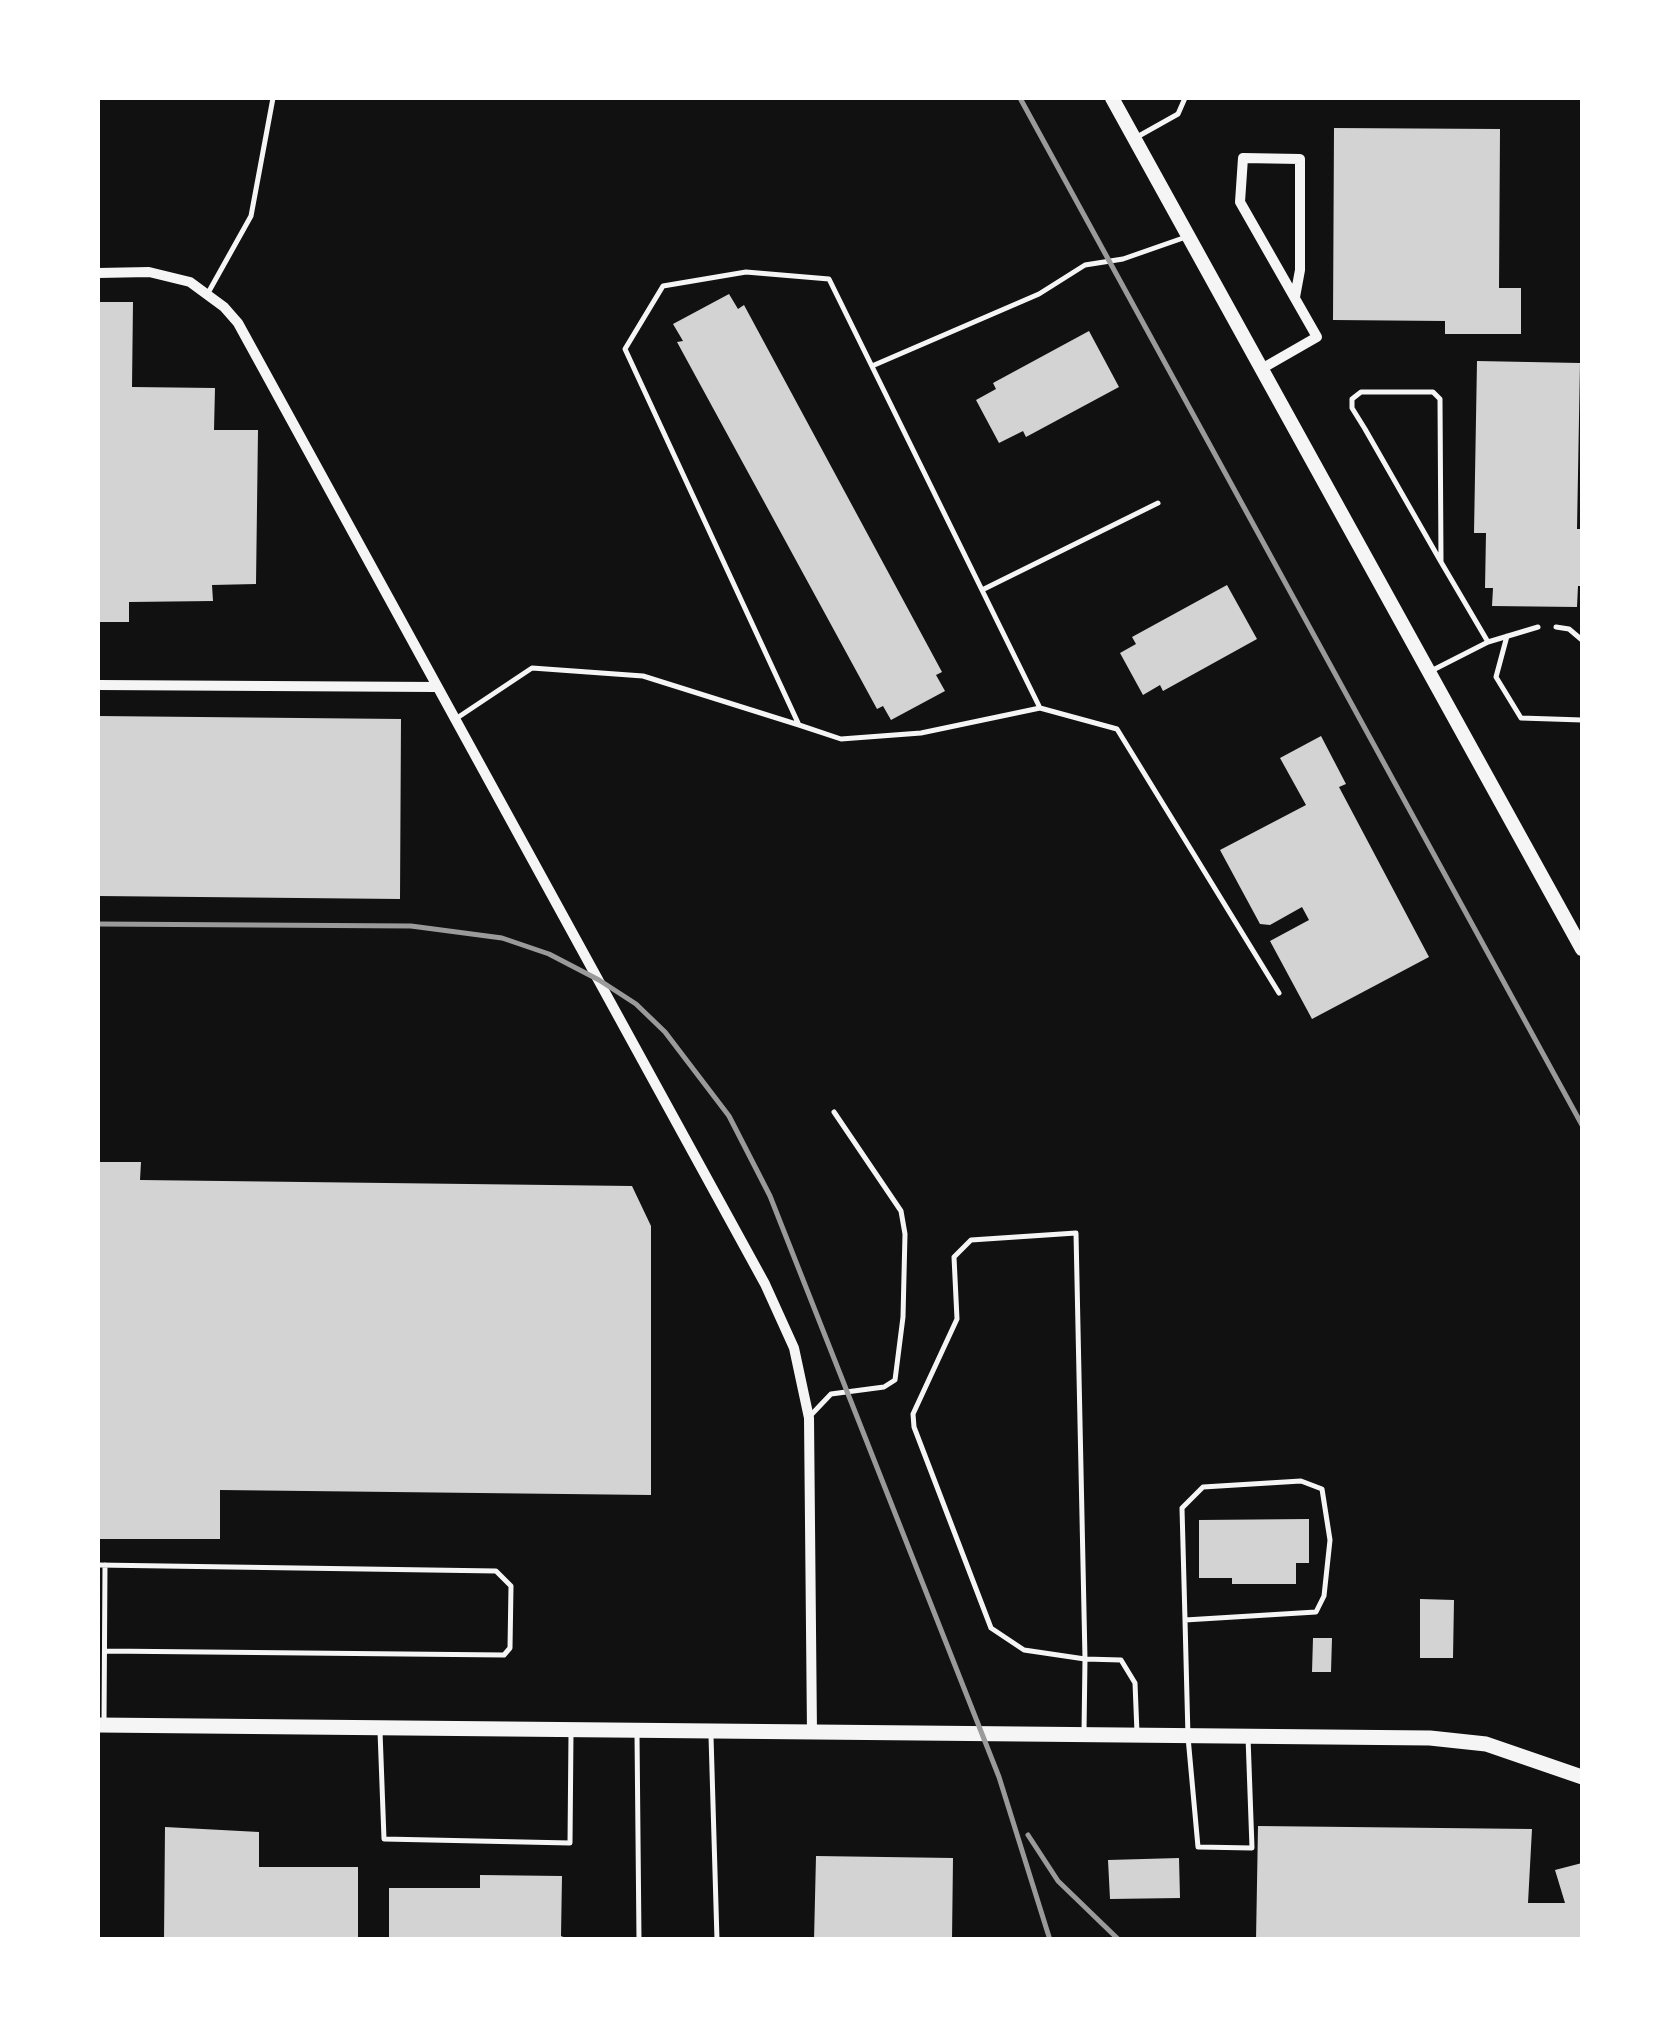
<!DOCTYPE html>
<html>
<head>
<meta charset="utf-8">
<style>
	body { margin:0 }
	#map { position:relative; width:1680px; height:2037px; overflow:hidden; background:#111; font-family:Lora,serif }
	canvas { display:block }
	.frame { position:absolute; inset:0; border:100px solid #fff; pointer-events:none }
</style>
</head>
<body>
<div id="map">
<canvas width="1680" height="2037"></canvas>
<div class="frame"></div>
</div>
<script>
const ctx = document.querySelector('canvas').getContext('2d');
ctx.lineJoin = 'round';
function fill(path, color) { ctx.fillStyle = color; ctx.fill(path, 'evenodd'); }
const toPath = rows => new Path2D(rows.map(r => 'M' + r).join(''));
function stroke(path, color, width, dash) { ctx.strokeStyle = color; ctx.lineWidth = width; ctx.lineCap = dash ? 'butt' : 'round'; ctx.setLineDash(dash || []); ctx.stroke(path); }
const building = toPath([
	[1334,128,1500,129,1499,288,1521,288,1521,334,1445,334,1445,321,1333,320],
	[729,294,738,309,744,305,942,672,936,675,945,691,891,720,883,706,877,709,677,342,683,341,673,324],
	[98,302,133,302,132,387,215,388,214,430,258,430,256,584,212,585,213,601,129,602,129,622,98,622],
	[1089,331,1119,387,1026,437,1023,431,999,443,976,400,996,389,993,383],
	[1477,361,1580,363,1577,529,1582,529,1582,586,1578,586,1577,607,1492,606,1493,588,1485,588,1486,533,1474,533],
	[1227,585,1257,639,1163,691,1160,685,1143,695,1120,653,1136,644,1132,637],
	[98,716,401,719,400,899,98,896],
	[1321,736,1346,784,1339,787,1429,957,1312,1019,1270,941,1309,920,1302,907,1270,925,1260,924,1220,850,1306,805,1280,758],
	[98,1162,141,1162,140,1180,632,1186,651,1226,651,1495,220,1490,220,1539,98,1539],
	[1309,1519,1309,1563,1296,1563,1296,1584,1232,1584,1232,1578,1199,1578,1199,1520],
	[1420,1599,1454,1600,1453,1658,1420,1658],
	[1313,1638,1332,1638,1331,1672,1312,1672],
	[1258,1826,1532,1829,1528,1903,1565,1903,1555,1870,1582,1863,1582,1940,1256,1940],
	[165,1827,259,1832,259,1867,358,1867,358,1940,164,1940],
	[816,1856,953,1858,952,1940,814,1940],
	[1179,1858,1180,1898,1110,1899,1108,1860],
	[480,1875,562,1876,561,1936,570,1940,389,1940,389,1888,480,1888]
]);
const service = toPath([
	[1137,137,1178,114,1185,98],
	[208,293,251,216,273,98],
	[872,366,1039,294,1085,265,1123,259,1186,237],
	[982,590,1158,503],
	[1556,627,1569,629,1582,640],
	[1507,636,1496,677,1521,718,1582,720],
	[1488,642,1538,627],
	[1431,671,1488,642,1441,562,1365,429,1352,408,1352,399,1361,392,1433,392,1440,399,1441,562],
	[1040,708,1117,729,1279,993],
	[457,718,532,668,643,676,799,725,841,739,921,733,1040,708,829,279,746,272,663,286,625,349,799,725],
	[811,1415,831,1394,884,1387,895,1380,903,1317,905,1234,901,1211,834,1112],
	[98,1565,496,1571,511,1586,510,1648,504,1655,105,1651],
	[1185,1620,1182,1508,1203,1487,1301,1481,1322,1489,1330,1540,1324,1596,1316,1612,1185,1620,1188,1737,1198,1847,1252,1848,1248,1737],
	[104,1722,105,1565],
	[380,1731,384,1839,570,1843,571,1733],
	[1084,1732,1085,1659,1076,1233,971,1240,954,1257,957,1319,913,1414,914,1427,991,1628,1024,1650,1085,1659,1121,1660,1135,1683,1137,1733],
	[637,1734,639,1940],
	[711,1736,717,1940]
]);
const minor = toPath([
	[98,273,149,272,190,282,224,307,238,323,765,1284,794,1348,809,1418,812,1734],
	[1263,368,1317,337,1240,202,1243,158,1300,159,1300,270,1295,297],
	[98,685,436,687]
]);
const tertiary = toPath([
	[1112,98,1582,949]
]);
const secondary = toPath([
	[98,1725,1430,1738,1486,1744,1582,1777]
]);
const rail = toPath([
	[1020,98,1582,1125],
	[98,924,411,926,502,938,549,954,599,980,636,1004,665,1032,729,1116,770,1196,999,1777,1050,1940],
	[1028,1835,1058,1881,1119,1940]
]);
fill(building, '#d3d3d3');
stroke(service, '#f5f5f5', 5);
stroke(minor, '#f5f5f5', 10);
stroke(tertiary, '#f5f5f5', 14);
stroke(secondary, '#f5f5f5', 15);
stroke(rail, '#9a9a9a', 5);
</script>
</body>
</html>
